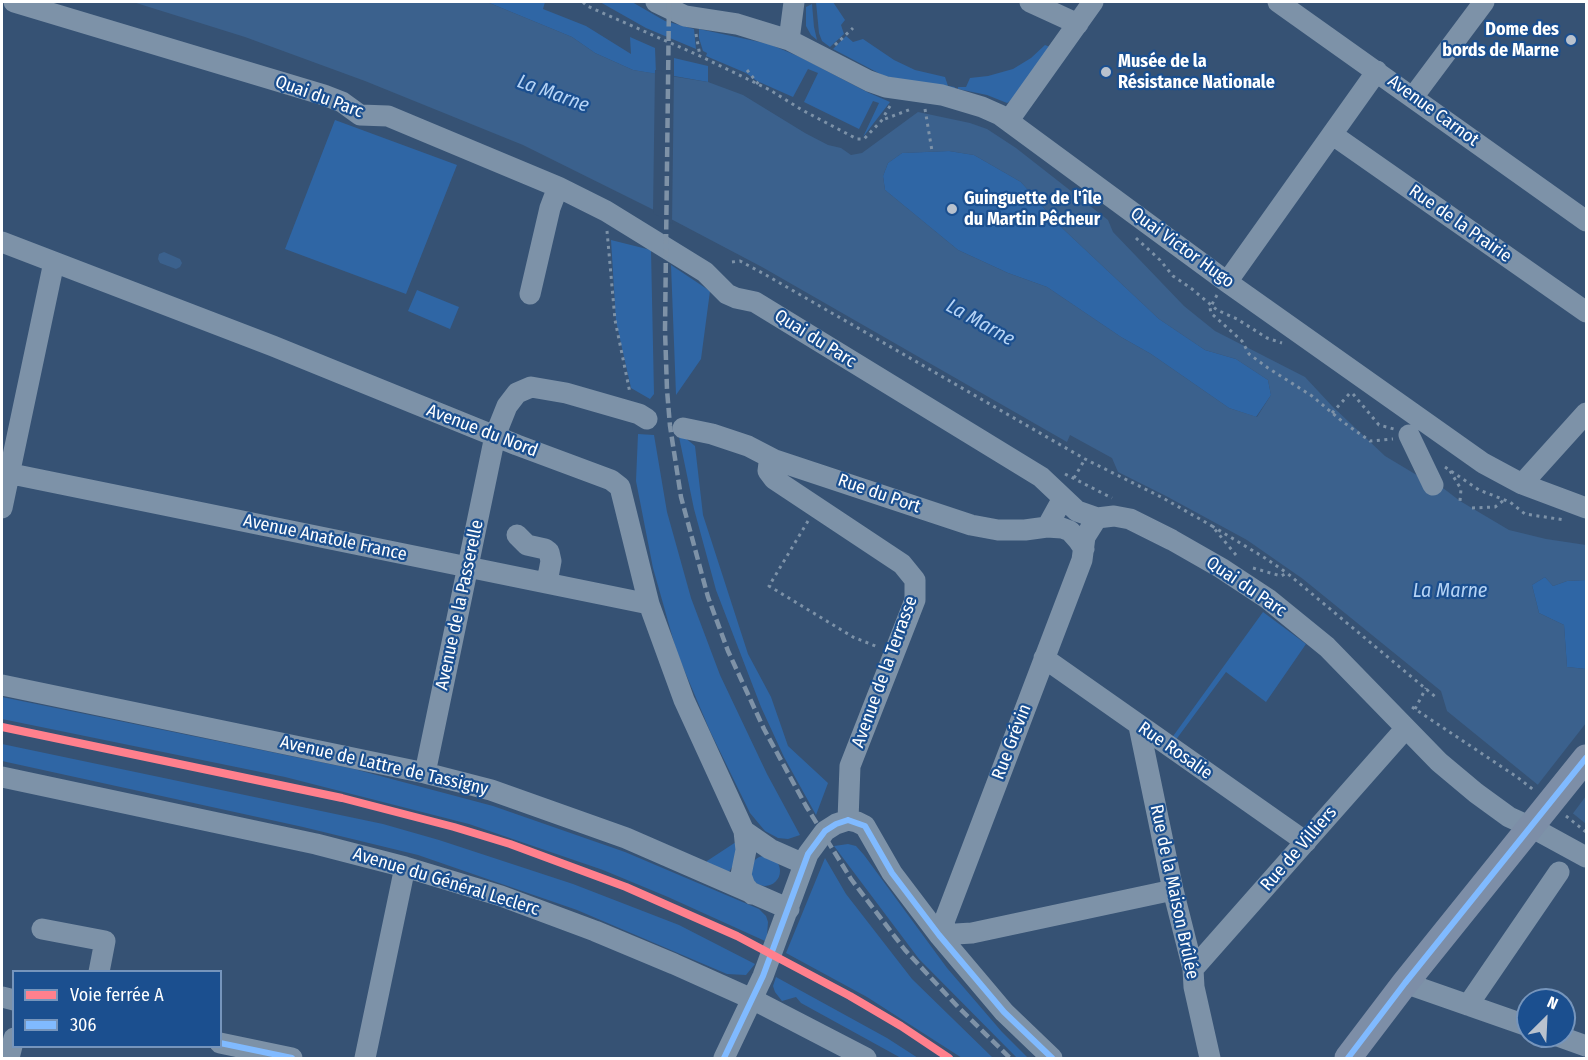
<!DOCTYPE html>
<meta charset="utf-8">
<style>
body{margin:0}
#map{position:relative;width:1588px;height:1060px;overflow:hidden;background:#365274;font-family:"Fira Sans Condensed",sans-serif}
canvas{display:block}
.frame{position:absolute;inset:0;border:3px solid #fff;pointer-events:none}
.legend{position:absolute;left:12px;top:970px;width:210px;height:78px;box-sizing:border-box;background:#1b4f8f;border:2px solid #7695bc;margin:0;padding:8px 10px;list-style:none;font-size:18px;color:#fff}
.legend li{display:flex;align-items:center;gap:12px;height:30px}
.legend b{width:30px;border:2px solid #7695bc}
.north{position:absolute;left:1516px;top:988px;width:60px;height:60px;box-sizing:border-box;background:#1b4f8f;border:2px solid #7695bc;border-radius:50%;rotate:24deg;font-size:16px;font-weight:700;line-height:24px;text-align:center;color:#fff}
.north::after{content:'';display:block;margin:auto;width:21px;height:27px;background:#b9c2ce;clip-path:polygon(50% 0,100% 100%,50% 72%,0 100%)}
</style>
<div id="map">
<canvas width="1588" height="1060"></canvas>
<div class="frame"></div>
<ul class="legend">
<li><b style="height:8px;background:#ff808d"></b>Voie ferrée A</li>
<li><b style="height:8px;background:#80baff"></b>306</li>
</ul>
<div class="north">N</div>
</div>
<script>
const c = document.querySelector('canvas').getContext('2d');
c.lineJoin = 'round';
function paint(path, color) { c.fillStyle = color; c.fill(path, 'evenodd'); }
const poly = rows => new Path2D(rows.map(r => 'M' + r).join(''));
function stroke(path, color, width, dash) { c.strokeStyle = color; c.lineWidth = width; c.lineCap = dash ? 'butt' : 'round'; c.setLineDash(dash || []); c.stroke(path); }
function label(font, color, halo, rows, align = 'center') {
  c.font = font + ' "Fira Sans Condensed",sans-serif'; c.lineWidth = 4.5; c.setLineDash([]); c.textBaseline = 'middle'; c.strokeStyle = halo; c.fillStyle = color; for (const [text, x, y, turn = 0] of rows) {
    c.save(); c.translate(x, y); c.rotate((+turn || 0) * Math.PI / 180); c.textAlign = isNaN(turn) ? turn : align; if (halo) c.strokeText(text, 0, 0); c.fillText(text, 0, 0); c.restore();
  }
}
const green = poly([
 [487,2,545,2,543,9,586,26,631,54,630,37,655,48,656,74,633,70,595,53,572,37],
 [600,2,632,2,665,21,694,29,696,49,646,28],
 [816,2,833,2,845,20,841,25,844,34,830,47,822,41,819,33],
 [812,4,814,27,817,40,811,35,806,26,806,7],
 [699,29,769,44,800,57,867,92,890,102,863,137,879,103,873,101,859,129,804,102,818,73,808,69,793,97,757,81,746,73,706,56,707,53,703,51,699,38],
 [846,36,853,42,863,39,894,60,915,70,945,77,948,86,955,87,954,89,884,76,833,49],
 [1045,45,1050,47,1013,99,1007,103,987,95,958,89,958,87,966,87,970,78,988,76,1013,69,1031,58],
 [674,58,708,66,708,82,674,76],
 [335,120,457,165,406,294,285,249],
 [949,151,974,155,1021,182,1059,225,1159,319,1205,350,1236,359,1268,380,1271,395,1256,417,1229,408,1151,354,1121,337,1047,287,1008,273,958,250,885,190,883,176,888,163,902,153],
 [611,240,651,250,654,394,650,399,631,388,616,321],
 [671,265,710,291,701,359,676,395],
 [417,290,459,307,450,329,408,311],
 [678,432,695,446,703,515,748,654,771,697,788,746,828,783,816,815,784,757,761,707,716,590,694,509],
 [638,434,654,435,667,512,691,598,720,675,767,774,800,835,788,839,778,838,765,831,750,813,710,731,677,653,653,568,636,481],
 [1545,577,1553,586,1567,581,1586,580,1586,669,1567,667,1564,625,1539,613,1532,585],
 [1263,612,1306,644,1266,702,1226,672,1175,741,1171,739],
 [2,697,354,769,493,806,625,852,759,909,766,916,768,922,767,936,765,941,668,897,603,870,469,824,285,777,2,719],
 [2,744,383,824,439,840,573,884,679,925,755,964,746,975,727,974,577,910,418,855,303,827,2,761],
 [739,840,741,852,729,872,705,866,707,861],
 [848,844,856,846,864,855,947,968,1002,1032,1028,1058,1017,1058,919,959,834,846],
 '750 871a15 15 0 1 1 30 0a15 15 0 1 1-30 0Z',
 [825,858,846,894,912,979,993,1058,962,1058,867,997,786,953],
 [776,977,887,1038,918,1058,901,1058,801,1003,796,997,782,1001,775,992,773,986]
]);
const water = poly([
 [133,2,487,2,572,37,595,53,633,70,708,82,743,95,805,133,828,145,841,148,851,155,862,153,918,112,970,123,987,129,1016,148,1108,220,1113,232,1184,306,1215,331,1305,377,1332,406,1385,456,1425,480,1439,485,1460,501,1509,530,1546,539,1586,545,1586,580,1567,581,1553,586,1545,577,1532,585,1539,613,1564,625,1567,667,1586,669,1586,824,1447,711,1441,691,1303,579,1247,540,1166,496,1118,472,1112,458,1070,435,1067,442,762,267,652,209,523,145,365,81,245,37],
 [949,151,974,155,1021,182,1059,225,1159,319,1205,350,1236,359,1268,380,1271,395,1257,417,1229,408,1151,354,1121,337,1047,287,1008,273,958,250,885,190,883,176,888,163,902,153],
 [164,252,180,259,182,263,180,267,176,269,160,263,158,259,159,254]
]);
const pier = poly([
 [655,70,674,73,672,224,653,213],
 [1586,723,1586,796,1571,816,1536,787]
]);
const path = poly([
 [583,2,587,6,700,56,770,90,802,110,857,139,864,139,884,118],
 [696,34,700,56],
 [835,45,853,28],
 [747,70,759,85],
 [890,106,884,116,885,119,911,109],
 [925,109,932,151],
 [607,231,615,320,630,393],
 [1136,238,1160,260,1173,276,1192,289,1217,310,1237,319,1267,338,1282,343],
 [732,262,740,261,766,275,1085,459,1163,498,1212,526],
 [1217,295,1210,308,1211,313,1242,341,1249,354,1268,368,1312,396,1343,422,1370,441,1393,439],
 [1353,394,1379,425,1394,429],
 [1332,413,1351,392],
 [1445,467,1479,490,1510,502,1525,514,1565,520],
 [1450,471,1461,489,1460,501],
 [1065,474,1112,498],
 [1074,478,1085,459],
 [1472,508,1495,507,1504,500],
 [808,521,769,586,853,637,878,647],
 [1236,555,1212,526,1265,558,1287,573],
 [1253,568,1281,576,1287,573,1438,699],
 [1412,707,1517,777,1535,791],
 [1415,709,1426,688],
 [1566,816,1586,832]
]);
const minor = poly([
 [14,2,324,95,342,102,360,115,388,116,558,187,606,211,705,272,727,294,736,298,755,302,1041,477,1077,511,1097,518,1114,516,1130,519,1172,540,1221,568,1268,599,1327,647,1439,762,1476,793,1509,817,1531,827,1586,857],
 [656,2,685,16,737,24,789,40,869,81,886,87,942,95,982,107,1000,115,1227,282,1483,463,1522,484,1586,508],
 [1030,2,1078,24],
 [1278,2,1586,221],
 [789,40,794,2],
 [1413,97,1484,2],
 [1009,120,1093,2],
 [1333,135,1586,312],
 [2,242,273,346,517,445,611,480,620,487,649,604,684,700,744,831,746,850,741,875,745,886,752,894],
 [1227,282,1377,71],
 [530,294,550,208,558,187],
 [683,428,712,434,748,446,775,460,971,525,998,530,1025,530,1047,527,1063,498],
 [1409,435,1433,485],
 [775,460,769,463,768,471,774,479,902,564,915,580,915,600,850,766,848,820],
 [2,472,649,604],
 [1522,484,1586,413],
 [2,508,54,262],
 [1047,527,1062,528,1070,531,1078,540,1084,549],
 [517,535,527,545,545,549,549,552,551,561,547,582],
 [1044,658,1306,842],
 [2,685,425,773,491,790,626,838,789,909],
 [1139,726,1173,890,1193,969,1194,987,1210,1058],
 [425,773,495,436,507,406,517,393,531,387,566,393,639,414,647,419],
 [2,777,316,844,405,867,501,896,595,931,674,964,752,999,866,1058],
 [848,820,857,822,865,826,892,873,939,935,1004,1012,1052,1058],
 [744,831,770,849,804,864],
 [42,929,105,941,99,972],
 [939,935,1082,560,1085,537,1097,518],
 [939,935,972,933,1173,890],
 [1193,969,1406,728],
 [1405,983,1528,1026],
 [2,997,14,1000],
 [1468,1005,1559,872],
 [1558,1036,1586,1046],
 [220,1043,292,1058],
 [9,1058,14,1038],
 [365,1058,405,867],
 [724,1058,763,976,808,854,825,831,836,824,848,820]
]);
const major = poly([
 [1348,1058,1405,983,1586,758]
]);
const rail = poly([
 [669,2,665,330,667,390,670,426,681,497,708,597,728,651,764,729,806,806,851,879,905,950,958,1007,1010,1058]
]);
const bus1 = poly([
 [848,820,865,826,892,873,939,935,1004,1012,1052,1058],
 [220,1043,292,1058],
 [724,1058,763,976,808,854,825,831,836,824,848,820],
 [1348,1058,1405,983,1586,758]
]);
const rail1 = poly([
 [2,727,342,798,454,827,510,844,626,887,737,936,850,996,901,1026,949,1058]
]);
const markers = [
 [1571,40,6,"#b9c2ce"],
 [1106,72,6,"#b9c2ce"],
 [952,209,6,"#b9c2ce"]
];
const poiNames = [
 ["Dome des",1559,30,"right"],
 ["bords de Marne",1559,51,"right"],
 ["Musée de la",1118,62],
 ["Résistance Nationale",1118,83],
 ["Guinguette de l'île",964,199],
 ["du Martin Pêcheur",964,220]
];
const streetNames = [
 ["Quai du Parc",319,97,20],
 ["Avenue Carnot",1433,111,36],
 ["Rue de la Prairie",1460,224,35],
 ["Quai Victor Hugo",1182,248,36],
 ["Quai du Parc",815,339,32],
 ["Avenue du Nord",482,431,21],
 ["Rue du Port",879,494,19],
 ["Avenue Anatole France",325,538,12],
 ["Quai du Parc",1246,587,34],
 ["Avenue de la Passerelle",460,605,-78],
 ["Avenue de la Terrasse",885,672,-70],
 ["Rue Grévin",1012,742,-69],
 ["Rue Rosalie",1175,751,35],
 ["Avenue de Lattre de Tassigny",384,766,13],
 ["Rue de Villiers",1299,849,-49],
 ["Avenue du Général Leclerc",446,882,17],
 ["Rue de la Maison Brûlée",1174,892,78]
];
const waterNames = [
 ["La Marne",553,94,20],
 ["La Marne",980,323,29],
 ["La Marne",1450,591]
];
paint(green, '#2f66a5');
paint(water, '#3b618d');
paint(pier, '#365274');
stroke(path, '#7d92a8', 3, [3, 4.5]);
stroke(minor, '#7d92a8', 21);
stroke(major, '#7d8ea7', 27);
stroke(rail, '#7e92a7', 4.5, [10, 4.5]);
stroke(bus1, '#80baff', 6);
stroke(rail1, '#ff808d', 8);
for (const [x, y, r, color] of markers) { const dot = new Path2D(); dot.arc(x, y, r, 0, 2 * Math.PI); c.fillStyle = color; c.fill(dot); stroke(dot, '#1b4f8f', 2); }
label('bold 18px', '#fff', '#1b4f8f', poiNames, 'left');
label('18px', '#fff', '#1b4f8f', streetNames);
label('italic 20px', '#b5d3f5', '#1b4f8f', waterNames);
</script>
